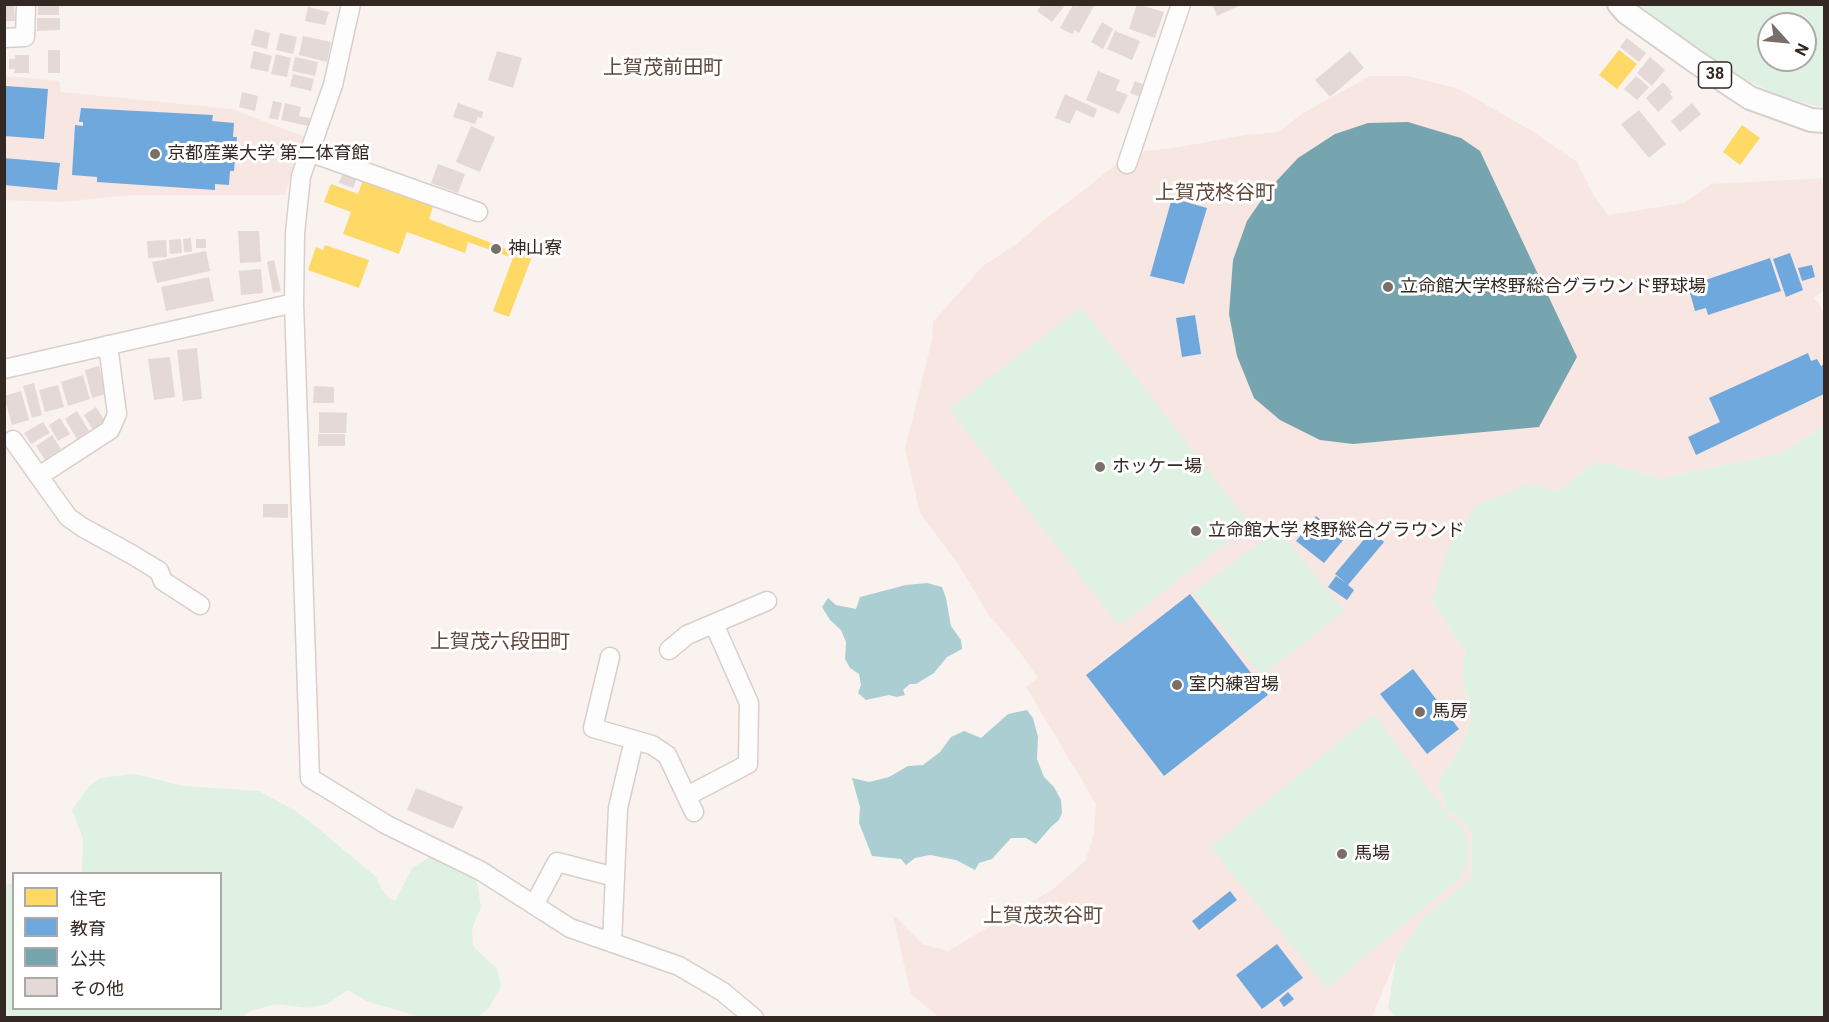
<!DOCTYPE html>
<meta charset="utf-8">
<style>
body{margin:0}
#map{position:relative;width:1829px;height:1022px;overflow:hidden;background:#faf2ef;font-family:Roboto,"Noto Sans JP",sans-serif}
canvas{display:block}
.frame{position:absolute;inset:0;border:6px solid #332822;pointer-events:none}
.legend{position:absolute;left:12px;top:872px;width:210px;height:138px;box-sizing:border-box;background:#fff;border:2px solid #ada9a7;margin:0;padding:8px 10px;list-style:none;font-size:18px;color:#332822}
.legend li{display:flex;align-items:center;gap:12px;height:30px}
.legend b{width:30px;border:2px solid #ada9a7}
.north{position:absolute;left:1757px;top:12px;width:60px;height:60px;box-sizing:border-box;background:#fff;border:2px solid #ada9a7;border-radius:50%;rotate:117deg;font-size:16px;font-weight:700;line-height:24px;text-align:center;color:#332822}
.north::after{content:'';display:block;margin:auto;width:21px;height:27px;background:#796f6a;clip-path:polygon(50% 0,100% 100%,50% 72%,0 100%)}
</style>
<div id="map">
<canvas width="1829" height="1022"></canvas>
<div class="frame"></div>
<ul class="legend">
<li><b style="height:16px;background:#ffd966"></b>住宅</li>
<li><b style="height:16px;background:#6fa8dc"></b>教育</li>
<li><b style="height:16px;background:#76a5af"></b>公共</li>
<li><b style="height:16px;background:#e4d9d6"></b>その他</li>
</ul>
<div class="north">N</div>
</div>
<script>
const c = document.querySelector('canvas').getContext('2d');
c.lineJoin = 'round';
function paint(path, color) { c.fillStyle = color; c.fill(path, 'evenodd'); }
const poly = rows => new Path2D(rows.map(r => 'M' + r).join(''));
function stroke(path, color, width, dash) { c.strokeStyle = color; c.lineWidth = width; c.lineCap = dash ? 'butt' : 'round'; c.setLineDash(dash || []); c.stroke(path); }
function label(font, color, halo, rows, align = 'center') {
  c.font = font + ' Roboto,"Noto Sans JP",sans-serif'; c.lineWidth = 6; c.setLineDash([]); c.textBaseline = 'middle'; c.strokeStyle = halo; c.fillStyle = color; for (const [text, x, y, turn = 0] of rows) {
    c.save(); c.translate(x, y); c.rotate((+turn || 0) * Math.PI / 180); c.textAlign = isNaN(turn) ? turn : align; if (halo) c.strokeText(text, 0, 0); c.fillText(text, 0, 0); c.restore();
  }
}
const education = poly([
 [5,76,59,81,61,92,232,109,307,138,284,195,132,195,61,202,5,200],
 [1370,76,1408,76,1459,89,1532,131,1577,162,1594,196,1608,215,1684,203,1711,184,1824,178,1824,290,1814,298,1824,312,1824,426,1782,453,1661,478,1597,461,1558,491,1529,484,1432,601,1465,651,1462,677,1471,716,1463,743,1437,783,1447,811,1461,820,1472,833,1471,878,1423,919,1396,959,1372,1017,939,1017,911,994,893,916,900,921,922,944,948,951,1052,890,1085,861,1094,834,1096,804,1026,687,1038,678,1019,651,989,615,956,561,920,513,905,449,932,340,933,322,983,266,1018,243,1045,219,1079,194,1120,161,1134,161,1144,151,1173,148,1246,135,1278,132,1303,113]
]);
const green = poly([
 [1639,5,1824,5,1824,108,1775,94,1721,67],
 [1769,24,1805,24,1805,60,1769,60],
 [1081,307,1250,524,1119,626,949,409],
 [1824,426,1824,1017,1395,1017,1388,1008,1396,959,1423,918,1471,878,1472,833,1461,820,1447,811,1437,783,1463,743,1471,716,1462,677,1465,651,1432,601,1447,550,1476,505,1529,484,1558,491,1597,461,1661,478,1782,453],
 [1278,529,1344,611,1262,676,1193,593],
 [1374,714,1449,817,1463,829,1468,844,1467,862,1460,878,1327,988,1210,847],
 [134,774,183,786,259,791,294,810,314,825,376,877,381,889,390,899,395,901,412,868,430,857,454,862,471,871,477,882,481,907,472,929,473,946,497,969,501,986,489,1008,478,1017,421,1017,366,1001,348,990,327,1004,308,1008,276,1004,250,1011,243,1017,5,1017,4,886,13,882,14,1008,220,1008,220,874,84,873,82,870,83,839,72,810,89,786,101,778]
]);
const water = poly([
 [927,583,942,587,946,598,951,626,961,640,962,649,947,657,934,673,916,684,910,684,903,690,905,695,897,697,889,695,866,700,858,693,861,685,859,674,850,668,845,659,846,642,841,630,830,620,822,607,828,598,836,605,856,609,860,597,906,585],
 [1027,710,1033,718,1038,737,1037,759,1044,777,1054,787,1061,800,1062,813,1059,820,1051,827,1036,844,1026,838,1011,838,992,859,979,863,975,870,956,860,930,855,915,858,906,865,901,859,872,856,859,823,860,807,852,778,869,782,889,777,908,766,923,765,940,752,951,737,964,731,981,738,1008,714]
]);
const homes = poly([
 [1619,50,1637,64,1617,89,1599,75],
 [1742,125,1760,138,1740,165,1723,152],
 [365,175,435,201,429,219,515,252,520,240,536,246,509,317,493,311,513,258,468,242,465,253,407,232,399,254,343,234,351,212,324,202,331,184,358,194],
 [325,245,369,260,359,288,308,270,316,247,323,250]
]);
const schools = poly([
 [6,86,48,89,44,139,4,136],
 [81,108,213,115,212,121,234,123,233,137,237,137,234,171,230,171,229,185,215,184,215,190,97,182,97,177,72,175,75,125,83,126,83,122,79,122],
 [4,158,60,163,57,190,4,185],
 [1172,198,1207,208,1184,284,1150,276],
 [1790,253,1803,290,1786,297,1773,259],
 [1770,258,1781,291,1708,315,1706,308,1695,311,1688,286],
 [1812,265,1815,277,1802,281,1798,268],
 [1195,315,1201,354,1182,357,1176,318],
 [1808,353,1811,361,1817,359,1821,366,1824,364,1824,394,1696,455,1688,437,1720,422,1709,398],
 [1316,516,1344,539,1324,563,1296,541],
 [1371,531,1384,542,1348,585,1354,590,1347,600,1328,587,1336,576,1346,583,1335,574],
 [1190,594,1268,695,1164,776,1086,675],
 [1413,669,1459,729,1427,754,1380,694],
 [1230,891,1237,900,1199,930,1192,921],
 [1277,944,1303,978,1262,1009,1236,975],
 [1288,992,1294,999,1284,1007,1279,1000]
]);
const public = poly([
 [1408,122,1461,138,1480,151,1577,357,1539,427,1353,444,1320,440,1280,420,1254,398,1237,356,1229,314,1233,260,1247,221,1269,189,1298,158,1335,134,1368,123]
]);
const building = poly([
 [4,4,14,4,15,21,4,21],
 [38,4,59,4,59,15,38,15],
 [1042,4,1066,4,1052,22,1037,11],
 [1079,4,1095,4,1079,33,1075,30,1072,34,1060,28,1073,5,1077,7],
 [1137,4,1164,12,1155,38,1129,29],
 [1212,4,1243,4,1217,16],
 [308,7,329,12,325,25,305,21],
 [37,18,60,18,60,30,37,31],
 [1102,22,1113,29,1103,49,1091,42],
 [255,29,270,33,267,49,251,45],
 [1115,31,1140,41,1132,60,1107,49],
 [280,33,297,37,293,54,276,50],
 [303,36,331,42,327,62,299,55],
 [1627,38,1646,53,1639,62,1620,47],
 [48,50,60,50,60,73,48,73],
 [254,51,272,56,268,72,250,68],
 [497,51,522,58,513,88,488,80],
 [1350,51,1364,68,1330,97,1315,80],
 [276,54,291,58,287,77,271,74],
 [15,55,29,55,29,73,14,73,15,69,9,69,9,59,15,59],
 [295,57,318,62,315,76,292,71],
 [1650,57,1665,70,1652,86,1637,73],
 [1098,71,1120,80,1116,90,1128,95,1119,114,1086,100],
 [293,74,314,79,311,91,290,86],
 [1636,76,1649,87,1637,100,1624,89],
 [1135,81,1145,85,1140,97,1130,93],
 [1663,82,1672,92,1670,94,1673,98,1658,112,1646,98],
 [242,92,258,96,255,111,239,107],
 [1065,94,1097,109,1094,118,1076,110,1070,124,1055,118],
 [273,101,282,103,278,120,269,118],
 [285,103,301,107,299,116,310,118,308,126,281,120],
 [458,103,483,112,482,118,478,117,475,124,453,117],
 [1692,103,1701,114,1680,132,1671,121],
 [1639,110,1666,144,1649,158,1621,124],
 [471,126,495,137,480,172,456,162],
 [438,164,465,174,458,193,431,183],
 [343,172,357,178,353,188,339,183],
 [238,231,259,231,261,262,240,263],
 [191,238,192,252,184,252,183,239],
 [181,239,182,253,170,254,169,240],
 [196,239,206,239,206,248,196,248],
 [166,240,167,257,148,258,147,241],
 [206,251,210,271,157,283,152,262],
 [274,260,281,291,273,293,267,262],
 [261,269,263,293,241,295,239,271],
 [209,277,214,301,166,311,161,287],
 [197,348,202,399,183,401,177,350],
 [170,357,175,397,154,400,148,359],
 [99,366,106,394,92,398,85,370],
 [83,375,90,399,68,406,61,382],
 [34,383,42,415,32,418,23,386],
 [58,385,64,407,45,412,39,390],
 [314,386,334,387,334,403,313,403],
 [21,391,29,420,12,425,4,396],
 [96,407,107,424,94,432,84,415],
 [77,411,89,431,77,439,65,419],
 [319,412,347,413,346,433,319,433],
 [60,418,70,434,58,441,49,425],
 [43,422,50,433,31,444,24,433],
 [318,434,345,434,345,446,318,446],
 [52,435,61,449,45,460,36,446],
 [263,504,288,504,288,518,263,517],
 [416,788,463,807,453,829,407,810]
]);
const minor = poly([
 [4,38,25,37,26,4],
 [309,152,478,212],
 [1127,164,1181,4],
 [294,303,310,778,387,825,481,871,570,928,679,966,723,992,754,1018],
 [4,369,294,303,295,233,301,176,333,85,351,4],
 [13,440,68,517,82,527,131,554,159,571,163,581,200,605],
 [39,476,110,430,117,414,108,345],
 [669,650,687,635,767,601],
 [610,657,593,728,652,745,667,755,694,812],
 [687,796,748,764,749,703,714,624],
 [534,905,557,862,615,877],
 [612,943,618,808,634,740]
]);
const major = poly([
 [1619,4,1627,13,1696,62,1750,98,1811,120,1824,121]
]);
const markers = [
 [155,154,6,"#796f6a"],
 [496,249,6,"#796f6a"],
 [1388,287,6,"#796f6a"],
 [1100,467,6,"#796f6a"],
 [1196,531,6,"#796f6a"],
 [1177,685,6,"#796f6a"],
 [1420,712,6,"#796f6a"],
 [1342,854,6,"#796f6a"]
];
const shields = [
 [1715,75,33]
];
const shieldNames = [
 ["38",1715,75]
];
const poiNames = [
 ["京都産業大学 第二体育館",167,154],
 ["神山寮",508,249],
 ["立命館大学柊野総合グラウンド野球場",1400,287],
 ["ホッケー場",1112,467],
 ["立命館大学 柊野総合グラウンド",1208,531],
 ["室内練習場",1189,685],
 ["馬房",1432,712],
 ["馬場",1354,854]
];
const neighbourhoodNames = [
 ["上賀茂前田町",663,69],
 ["上賀茂柊谷町",1215,194],
 ["上賀茂六段田町",500,643],
 ["上賀茂茨谷町",1043,917]
];
paint(education, '#f8e6e2');
paint(green, '#def1e2');
paint(water, '#abced2');
paint(homes, '#ffd966');
paint(schools, '#6fa8dc');
paint(public, '#76a5af');
paint(building, '#e4d9d6');
stroke(minor, '#d8cfca', 21);
stroke(major, '#d8cfca', 26);
stroke(minor, '#fefdfd', 18);
stroke(major, '#fefdfd', 22);
for (const [x, y, r, color] of markers) { const dot = new Path2D(); dot.arc(x, y, r, 0, 2 * Math.PI); c.fillStyle = color; c.fill(dot); stroke(dot, '#fff', 2); }
for (const [x, y, w] of shields) { const box = new Path2D(); box.roundRect(x - w / 2, y - 13, w, 26, 4.5); c.fillStyle = '#fff'; c.fill(box); stroke(box, '#332822', 1.5); }
label('bold 16px', '#332822', null, shieldNames);
label('18px', '#332822', '#fff', poiNames, 'left');
label('20px', '#60483a', '#fff', neighbourhoodNames);
</script>
